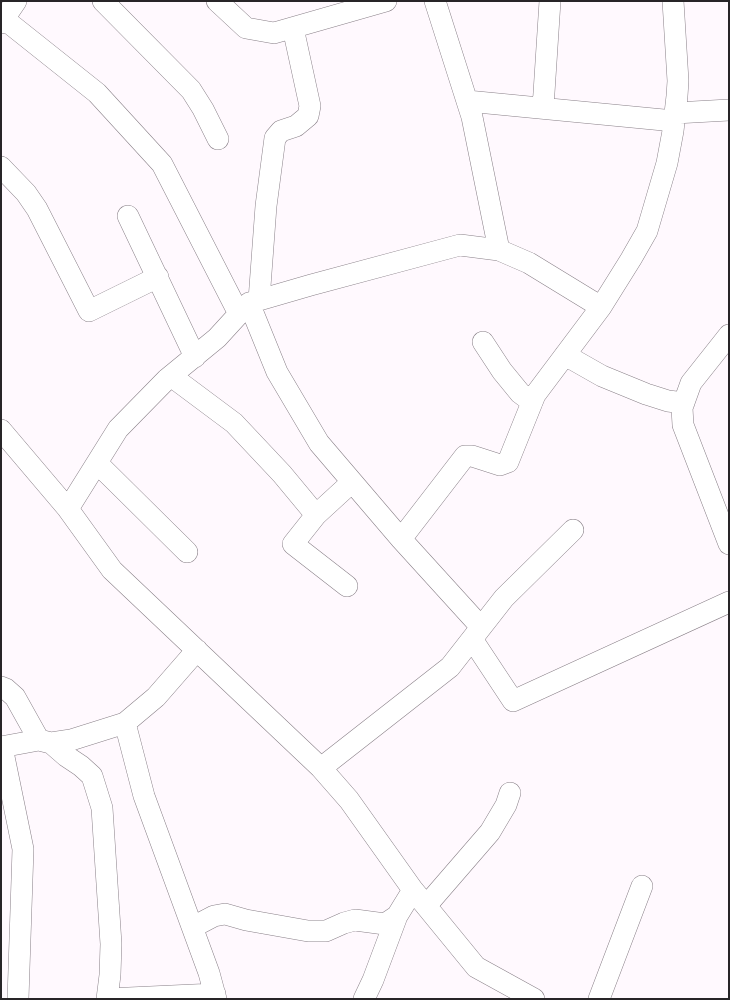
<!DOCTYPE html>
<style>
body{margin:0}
#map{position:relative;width:730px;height:1000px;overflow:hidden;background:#fff9fe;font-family:Lora,serif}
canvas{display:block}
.frame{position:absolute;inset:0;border:2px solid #282528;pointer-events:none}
</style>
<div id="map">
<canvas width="730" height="1000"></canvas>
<div class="frame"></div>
</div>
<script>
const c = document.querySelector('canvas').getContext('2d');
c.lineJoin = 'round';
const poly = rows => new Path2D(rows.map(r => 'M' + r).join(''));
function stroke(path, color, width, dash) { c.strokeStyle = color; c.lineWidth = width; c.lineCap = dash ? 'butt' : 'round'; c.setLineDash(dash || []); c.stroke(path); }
const minor = poly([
 [103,1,191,90,203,109,218,139],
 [217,1,246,28,274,33,386,1],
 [435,1,472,117,499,250],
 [4,19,97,93,162,164,239,314],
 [1,23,16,1],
 [467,101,674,121],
 [543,108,550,1],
 [675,113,729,110],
 [1,167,26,193,37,209,89,311,158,277],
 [128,216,195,357],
 [259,300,266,206,275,138,281,131,296,126,308,116,310,106,293,28],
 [249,303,277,372,319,443,401,539,481,627],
 [729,335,691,383,682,408,683,425,729,544],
 [483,342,502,371,520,393,532,402],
 [565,355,602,376,646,394,668,401,684,403],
 [171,376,234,423,282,474,316,515],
 [1,430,68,509,112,570,321,768,349,800,413,890,476,967,534,999],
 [97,463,187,552],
 [68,509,118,429,167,379,217,338,249,303,311,285,460,245,499,250,529,263,601,307],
 [401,539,465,456,472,456,500,465,508,462,535,395,601,307,631,259,647,231,667,163,673,131,677,96,678,81,673,1],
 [347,586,293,544,316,515,352,482],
 [472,639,513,701,729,602],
 [1,687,6,689,15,697,39,740,51,743,71,740,125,723,156,697,197,650],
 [125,723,144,796,209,973,216,999],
 [51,743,66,756,81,766,92,776,102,808,111,944,110,975,107,999,215,994],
 [1,747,39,740],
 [2,747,23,849,18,999],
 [321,768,450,667,504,598,573,530],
 [426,906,490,832,506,805,510,793],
 [193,927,214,916,225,914,246,920,308,931,326,931,344,923,355,920,385,924,397,916,413,890],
 [364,999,373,980,397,916],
 [599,999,642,886]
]);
stroke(minor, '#898088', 22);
stroke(minor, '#fff', 21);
</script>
